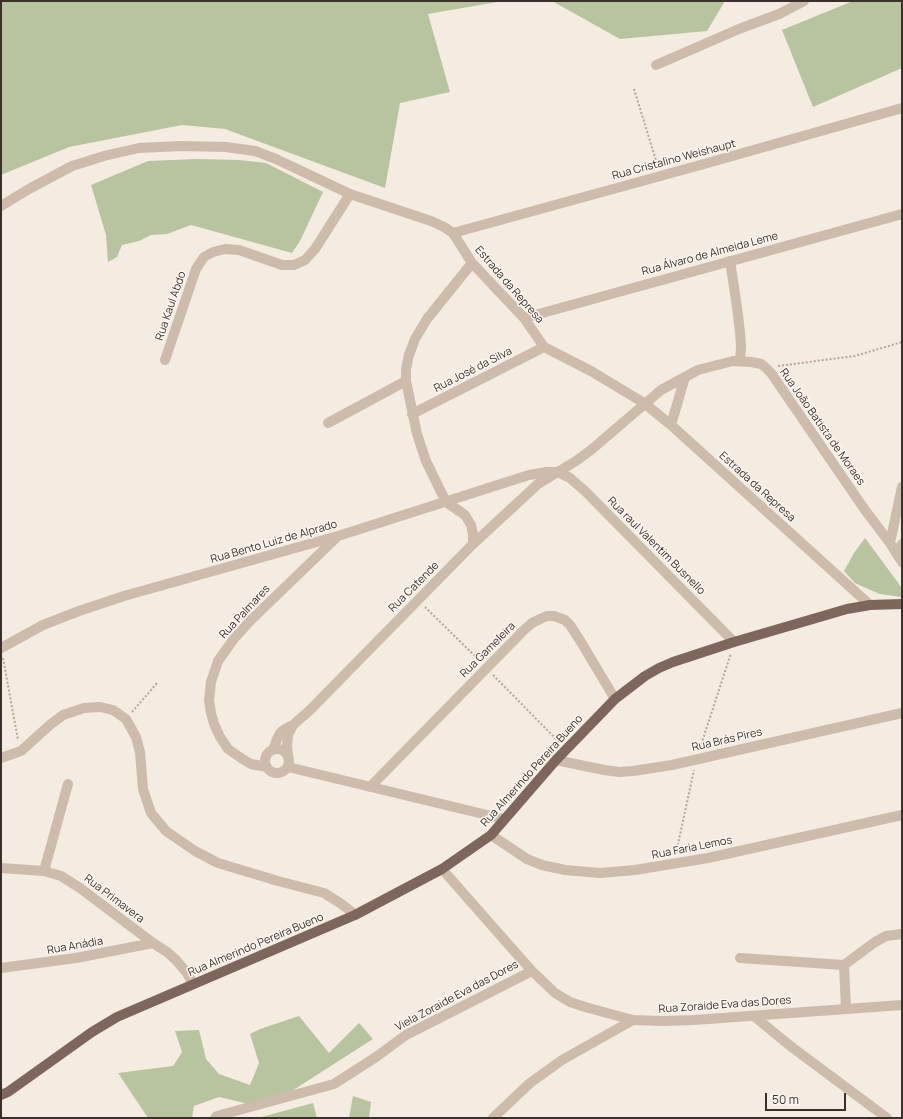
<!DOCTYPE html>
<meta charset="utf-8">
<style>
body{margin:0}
#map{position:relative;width:903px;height:1119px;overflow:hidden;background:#f4ebe1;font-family:Manrope,sans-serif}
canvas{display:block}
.frame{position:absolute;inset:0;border:2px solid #3b302b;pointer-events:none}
.scale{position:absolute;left:765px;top:1093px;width:81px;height:18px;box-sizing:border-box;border:2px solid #3b302b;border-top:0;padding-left:5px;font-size:12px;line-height:14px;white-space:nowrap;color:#3b302b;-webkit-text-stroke:3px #fbf5ee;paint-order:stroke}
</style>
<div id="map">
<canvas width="903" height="1119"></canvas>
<div class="frame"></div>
<div class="scale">50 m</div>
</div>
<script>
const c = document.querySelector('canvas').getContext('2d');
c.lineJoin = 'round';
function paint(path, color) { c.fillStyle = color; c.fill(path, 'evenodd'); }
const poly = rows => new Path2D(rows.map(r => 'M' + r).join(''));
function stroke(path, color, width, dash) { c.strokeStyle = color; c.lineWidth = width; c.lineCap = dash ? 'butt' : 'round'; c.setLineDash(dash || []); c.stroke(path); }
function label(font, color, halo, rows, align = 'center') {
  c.font = font + ' Manrope,sans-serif'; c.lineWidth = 3; c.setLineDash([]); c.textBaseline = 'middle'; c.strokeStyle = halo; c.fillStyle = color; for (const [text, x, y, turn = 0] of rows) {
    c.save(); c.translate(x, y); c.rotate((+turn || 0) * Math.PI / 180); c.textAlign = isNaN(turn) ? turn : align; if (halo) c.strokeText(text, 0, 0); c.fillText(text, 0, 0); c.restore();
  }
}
const green = poly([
 [1,1,503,1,428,14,450,92,400,103,385,188,225,129,182,125,69,147,1,175],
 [552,1,725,1,707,31,620,39],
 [853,1,902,1,902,68,813,107,782,30],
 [197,159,239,160,266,163,323,192,300,241,292,253,191,225,167,234,151,235,139,241,122,245,117,257,108,262,106,235,91,185,148,161],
 [865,538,902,588,902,597,880,594,868,589,855,583,844,571,854,553],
 [299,1016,329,1053,359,1023,373,1039,287,1094,253,1105,219,1097,194,1106,192,1118,148,1118,118,1073,173,1066,182,1052,175,1031,199,1030,206,1059,219,1074,250,1085,259,1063,250,1034,260,1029],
 [353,1096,371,1102,369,1118,349,1118],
 [313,1103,317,1118,258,1118]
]);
const path = poly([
 [634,89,658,167],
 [778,366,855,356,902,342],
 [425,607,480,661],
 [3,658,18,740],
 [493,675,560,743],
 [132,712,157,683],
 [700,748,731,653],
 [676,853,694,770]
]);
const minor = poly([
 [656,65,739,29,779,14,804,1],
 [1,206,29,189,72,166,104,156,139,148,181,146,226,147,255,151,276,159,350,194,431,221,444,227,453,233,472,263,524,318,544,347,591,371,644,403,671,425,870,605],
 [453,233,704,164,902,108],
 [730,261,737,307,740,332,741,347,740,361],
 [472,263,427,319,415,339,409,355,406,369,406,381,417,434,426,461,446,502,465,515,471,525,473,534,473,544],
 [524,318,902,214],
 [165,360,196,269,204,257,213,252,225,249,239,250,282,265,294,265,305,260,315,249,350,194],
 [412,414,544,347],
 [328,423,406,381],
 [671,425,685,377],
 [890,543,902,487],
 [896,553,902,544],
 [1,648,43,625,79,611,124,596,338,536,529,475,547,472,558,472,570,478,585,491,734,642],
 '265 761a12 12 0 1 1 24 0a12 12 0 1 1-24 0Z',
 [273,750,277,739,281,732,287,728,293,725],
 [288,756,287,746,288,735,293,725,310,710,473,544,538,484,576,461,591,450,661,390,698,370,733,361,751,362,761,364,765,367,771,373,865,510,890,543,902,562],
 [1,758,21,751,51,724,63,715,84,708,100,707,113,710,126,719,136,737,140,752,143,789,151,813,166,831,195,851,218,863,278,881,324,893,340,903,348,909,355,915],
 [556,760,604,770,619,772,633,771,672,765,902,713],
 [267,767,251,764,244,760,228,749,220,737,214,724,211,713,209,700,211,682,218,661,233,640,250,621,337,537],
 [288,767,504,819],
 [370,787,524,630,532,623,540,619,547,616,554,616,565,620,570,625,581,642,615,699],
 [491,835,527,859,542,865,565,870,600,873,635,870,708,858,902,815],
 [1,868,44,871,61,876,80,888,153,943,167,952,176,960,187,973,193,984],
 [442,869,515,952,532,971,555,993,570,1002,585,1007,633,1020,663,1021,694,1020,902,1005],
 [44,871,68,784],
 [740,958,844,965,875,942,886,936,902,934],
 [844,965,846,1009],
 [1,968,76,958,153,943],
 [754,1016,772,1031,793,1048,887,1118],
 [215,1118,217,1116,334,1084,376,1057,406,1035,532,971],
 [493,1118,530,1083,562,1060,633,1020]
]);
const major = poly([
 [1,1095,8,1092,92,1032,117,1017,355,915,442,869,491,835,556,760,615,699,645,676,659,668,673,662,734,642,847,609,870,605,902,604]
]);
const streetNames = [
 ["Rua Cristalino Weishaupt",674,160,-15],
 ["Rua Álvaro de Almeida Leme",710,254,-15],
 ["Estrada da Represa",509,285,49],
 ["Rua Kaul Abdo",171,306,-71],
 ["Rua José da Silva",473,370,-27],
 ["Rua João Batista de Moraes",822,427,55],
 ["Estrada da Represa",757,487,42],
 ["Rua Bento Luiz de Alprado",274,542,-16],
 ["Rua raul Valentim Busnello",656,546,45],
 ["Rua Catende",414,587,-45],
 ["Rua Palmares",245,612,-47],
 ["Rua Gameleira",488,650,-45],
 ["Rua Brás Pires",727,740,-13],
 ["Rua Almerindo Pereira Bueno",532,771,-48],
 ["Rua Faria Lemos",692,848,-11],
 ["Rua Primavera",114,899,37],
 ["Rua Almerindo Pereira Bueno",256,945,-23],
 ["Rua Anádia",75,946,-10],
 ["Viela Zoraide Eva das Dores",457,996,-28],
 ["Rua Zoraide Eva das Dores",725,1005,-4]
];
paint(green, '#b8c4a0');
stroke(path, '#b9a596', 2, [2, 2]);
stroke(minor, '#cdbbac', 10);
stroke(major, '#7d675c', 10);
label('11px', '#3b302b', '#fbf5ee', streetNames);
</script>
